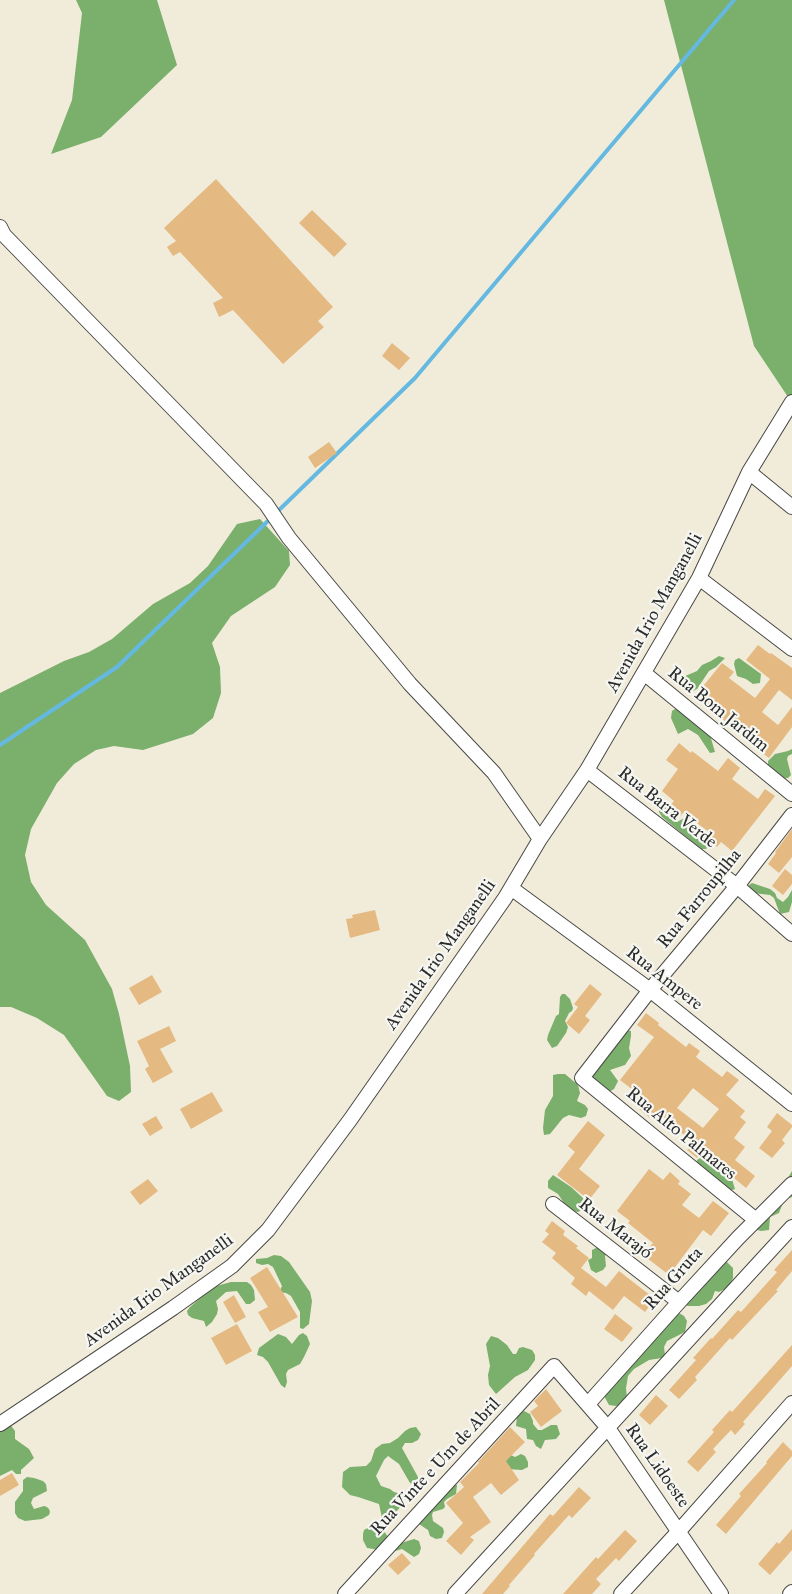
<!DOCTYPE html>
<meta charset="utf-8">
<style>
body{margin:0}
canvas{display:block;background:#f1ecda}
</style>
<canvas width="792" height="1594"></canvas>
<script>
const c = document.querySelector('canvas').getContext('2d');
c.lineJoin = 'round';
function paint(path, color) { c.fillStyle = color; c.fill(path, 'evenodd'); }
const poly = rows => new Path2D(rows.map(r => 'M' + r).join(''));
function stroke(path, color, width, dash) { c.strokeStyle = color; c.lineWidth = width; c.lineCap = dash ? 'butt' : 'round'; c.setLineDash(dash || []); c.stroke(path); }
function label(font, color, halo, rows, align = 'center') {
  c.font = font + ' "IM FELL Great Primer",serif'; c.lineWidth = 4.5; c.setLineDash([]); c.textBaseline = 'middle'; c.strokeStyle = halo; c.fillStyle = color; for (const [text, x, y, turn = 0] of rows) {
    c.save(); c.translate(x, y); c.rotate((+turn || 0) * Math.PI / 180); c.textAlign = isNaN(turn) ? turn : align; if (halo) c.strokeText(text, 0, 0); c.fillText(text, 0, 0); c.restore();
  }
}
const forest = poly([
 [76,0,157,0,177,65,101,137,51,154,72,100,82,13],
 [664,0,792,0,792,403,754,346],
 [260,519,289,551,290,565,275,587,231,616,212,643,220,667,221,693,213,718,193,734,143,750,114,746,96,750,74,764,57,783,31,829,25,855,31,882,46,905,85,940,112,989,119,1014,130,1066,131,1092,119,1101,107,1096,64,1035,37,1018,11,1007,0,1007,0,693,64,661,89,652,112,639,153,604,190,583,208,566,237,524],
 [719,656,725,658,716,667,709,671,697,689,691,692,686,692,683,689,683,677,697,671,702,665,711,661],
 [739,658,761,674,760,683,753,684,746,679,737,676,734,664,735,660],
 [675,709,679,709,710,735,715,752,710,753,698,735,688,729,678,734,671,718,672,711],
 [792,749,792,754,788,756,787,759,791,775,788,778,782,779,772,770,768,765,768,761,775,754,788,751],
 [666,806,667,815,673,821,677,822,688,816,691,819,691,825,701,831,709,845,706,849,701,849,662,817,659,812,659,809],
 [752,883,770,889,775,893,777,898,783,902,788,897,792,890,792,902,789,912,780,914,774,898,770,895,753,893,748,889,749,885],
 [562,994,565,994,570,999,573,1008,572,1011,569,1013,565,1021,568,1027,566,1033,557,1046,552,1048,547,1040,548,1035,556,1016,559,1014,560,997],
 [626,1030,631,1031,631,1036,629,1048,631,1056,625,1065,610,1070,618,1081,614,1089,609,1092,592,1081,591,1075],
 [558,1074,565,1074,578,1085,580,1093,577,1101,585,1105,588,1109,586,1116,581,1118,569,1115,563,1118,550,1134,544,1135,543,1128,545,1110,553,1096,553,1075],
 [703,1156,721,1166,727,1174,731,1176,735,1189,727,1192,696,1167,697,1160],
 [792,1171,792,1197,784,1200,779,1213,770,1217,769,1230,761,1231,754,1229,777,1189,785,1183],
 [553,1175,571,1187,583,1198,585,1205,583,1209,578,1212,573,1211,566,1206,558,1194,548,1188,548,1181],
 [602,1245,607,1253,605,1256,606,1266,603,1270,596,1273,591,1270,588,1260,592,1258,592,1250],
 [274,1255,281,1256,289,1262,310,1292,312,1301,309,1324,303,1329,300,1328,300,1312,291,1296,286,1293,279,1292,282,1286,273,1267,268,1264,262,1265,256,1263,256,1259,267,1258],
 [721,1261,727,1262,733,1268,733,1278,729,1287,719,1292,715,1291,712,1299,706,1304,699,1306,687,1306,685,1301],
 [231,1282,247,1282,251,1285,254,1290,255,1300,250,1304,246,1304,237,1291,226,1292,216,1301,218,1309,217,1314,212,1322,206,1327,204,1321,192,1318,188,1315,187,1311,190,1307,213,1287],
 [676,1311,684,1316,687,1321,685,1332,667,1341,664,1347,665,1355,662,1358,649,1360,634,1369,628,1376,626,1388,627,1398,622,1404,616,1406,609,1405,604,1396,652,1328,653,1320,659,1314,664,1314],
 [303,1333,307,1336,310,1344,304,1357,300,1364,288,1370,286,1374,287,1382,285,1388,281,1385,268,1362,263,1357,257,1355,259,1348,278,1334,286,1337,292,1344,299,1335],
 [491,1336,498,1338,507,1345,513,1354,516,1354,519,1348,523,1347,532,1350,535,1355,535,1360,528,1370,515,1377,496,1394,489,1385,488,1375,490,1366,486,1344],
 [524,1411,530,1414,533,1421,533,1424,538,1430,542,1430,551,1425,557,1425,560,1434,556,1439,545,1440,541,1449,536,1446,533,1440,527,1439,526,1429,516,1426,517,1416],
 [9,1423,15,1431,15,1439,29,1449,34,1458,21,1470,21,1474,16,1474,12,1470,0,1476,0,1428],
 [416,1427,421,1434,418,1440,412,1443,405,1443,402,1448,418,1477,418,1482,415,1485,410,1483,399,1464,388,1456,384,1460,376,1476,381,1486,390,1489,394,1492,401,1494,403,1497,403,1504,396,1512,394,1519,386,1522,382,1518,379,1504,358,1497,350,1495,342,1487,343,1472,350,1467,366,1466,371,1461,375,1449,382,1444,390,1443,398,1438,405,1431,410,1428],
 [521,1454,525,1456,528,1462,528,1467,522,1470,507,1469,503,1457,511,1455,515,1457],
 [27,1477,34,1478,43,1481,46,1484,47,1491,33,1498,31,1503,34,1509,44,1506,47,1507,49,1509,50,1512,49,1515,42,1519,25,1521,18,1518,15,1513,15,1502,23,1491,23,1480],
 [454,1484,457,1485,456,1494,447,1499,444,1502,445,1507,443,1509,433,1512,432,1515,433,1521,443,1528,444,1532,442,1538,436,1539,430,1536,428,1530,419,1524,416,1517],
 [373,1525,382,1528,388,1537,401,1543,414,1539,419,1541,421,1548,419,1554,414,1557,402,1549,392,1552,367,1548,363,1540,363,1534,364,1530]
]);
const stream = poly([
 [276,513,415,378,734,0],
 [0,745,117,667,271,518]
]);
const building = poly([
 [216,179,333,307,318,321,324,327,283,364,233,310,219,317,213,303,223,298,180,252,173,256,167,247,176,241,164,228],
 [312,210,347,244,334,257,299,223],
 [392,343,410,358,399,370,382,356],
 [329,442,337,453,315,468,308,457],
 [758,645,770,654,771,653,792,668,792,700,779,690,762,712,778,725,792,707,792,727,769,758,758,750,760,748,709,709,710,708,695,696,722,663,734,672,729,678,755,698,770,679,746,660],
 [679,743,691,753,692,751,718,771,728,758,740,768,732,779,758,799,765,789,775,796,732,851,721,842,717,847,705,837,709,832,683,813,680,816,669,807,674,801,662,791,678,769,666,760],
 [792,829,792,857,779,873,768,864,776,853,775,852],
 [785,869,792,875,792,884,783,895,772,886],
 [375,910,380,930,350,938,346,919,353,918,352,915],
 [152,975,162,992,139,1005,129,988],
 [590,984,602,994,585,1016,590,1020,579,1034,566,1023,578,1007,574,1004],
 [646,1013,659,1023,658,1025,686,1047,689,1043,700,1051,696,1057,722,1077,727,1071,739,1080,726,1095,745,1111,740,1117,746,1122,734,1138,745,1147,735,1160,755,1176,746,1188,728,1173,729,1171,703,1150,697,1158,687,1150,693,1142,655,1112,650,1118,639,1109,646,1100,620,1080,654,1037,637,1025],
 [693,1088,719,1109,703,1128,677,1108],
 [169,1026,176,1041,160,1049,173,1072,153,1083,145,1069,149,1066,137,1041],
 [212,1092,223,1111,191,1129,180,1109],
 [777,1113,792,1125,792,1127,782,1140,785,1143,772,1158,759,1148,772,1131,767,1127],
 [156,1116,163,1128,150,1136,142,1124],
 [588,1121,605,1135,579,1169,600,1186,589,1200,557,1175,575,1152,568,1146],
 [649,1169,663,1180,670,1172,680,1181,678,1184,691,1194,682,1205,699,1218,713,1201,729,1213,711,1236,703,1230,669,1275,643,1255,653,1243,628,1223,630,1221,617,1211],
 [148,1179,158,1191,140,1205,130,1192],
 [552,1221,565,1231,563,1235,578,1246,576,1248,589,1258,581,1268,606,1287,619,1271,655,1299,645,1312,624,1296,613,1310,589,1291,586,1296,571,1284,575,1278,552,1258,556,1253,542,1242,549,1234,545,1231],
 [792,1250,792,1271,776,1290,778,1291,732,1340,730,1338,695,1377,697,1380,679,1399,669,1390,696,1360,693,1358,711,1338,712,1339,738,1310,741,1312,777,1272,774,1270],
 [267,1267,298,1317,270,1332,258,1312,268,1307,250,1278],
 [234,1295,246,1317,235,1323,223,1302],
 [615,1314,633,1328,622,1342,604,1329],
 [237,1324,252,1351,226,1365,211,1338],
 [792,1345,792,1366,743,1422,745,1424,735,1435,731,1430,713,1449,716,1452,698,1472,687,1462,714,1432,712,1430,730,1410,732,1412],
 [546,1389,562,1411,541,1427,530,1412,538,1406,534,1401],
 [656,1395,668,1406,650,1425,639,1415],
 [510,1427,525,1442,506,1461,519,1480,501,1495,491,1483,473,1497,491,1522,470,1537,474,1540,461,1555,446,1541,463,1523,446,1503,464,1487,460,1482,479,1463,478,1462],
 [783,1442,792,1451,792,1456,726,1534,716,1525,741,1496,739,1494,767,1463,766,1462],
 [12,1473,19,1485,0,1496,0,1480],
 [579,1487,591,1498,572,1518,569,1515,534,1554,535,1555,509,1585,510,1586,503,1594,482,1594,550,1514,553,1516],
 [792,1529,792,1550,770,1575,758,1564,777,1542,779,1544],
 [625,1530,637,1541,619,1561,616,1558,596,1579,601,1584,592,1594,563,1594,596,1557,598,1559],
 [402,1553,411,1563,398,1575,388,1565]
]);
const minor = poly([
 [0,227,4,235,266,504,289,538,410,684,494,773,540,839],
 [749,472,792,507],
 [699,578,792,649],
 [644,673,792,794],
 [587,770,737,886,792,934],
 [511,888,650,990,792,1104],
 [553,1204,679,1302],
 [756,1220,582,1078,650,990,737,886,792,815],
 [588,1404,679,1302,738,1238,792,1184],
 [0,1424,173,1308,232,1266,268,1230,350,1120,505,898,540,839,587,770,699,578,749,472,792,402],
 [345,1594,554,1366,608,1428,721,1594],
 [455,1594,792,1227],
 [621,1594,679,1531,792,1403],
 [790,1594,792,1592]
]);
const streetNames = [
 ["Avenida Irio Manganelli",655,613,-61],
 ["Rua Bom Jardim",718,710,39],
 ["Rua Barra Verde",667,808,38],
 ["Rua Farroupilha",700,899,-51],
 ["Avenida Irio Manganelli",441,955,-55],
 ["Rua Ampere",664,979,38],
 ["Rua Alto Palmares",681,1134,39],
 ["Rua Marajó",615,1229,38],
 ["Rua Gruta",674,1279,-48],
 ["Avenida Irio Manganelli",159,1291,-36],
 ["Rua Lidoeste",657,1466,55],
 ["Rua Vinte e Um de Abril",436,1467,-47]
];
paint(forest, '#7aaf6c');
stroke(stream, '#65b9e1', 4);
paint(building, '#e4b982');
stroke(minor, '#494845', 16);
stroke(minor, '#fff', 14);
label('18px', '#2b2b2b', '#f6f6f2', streetNames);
</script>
